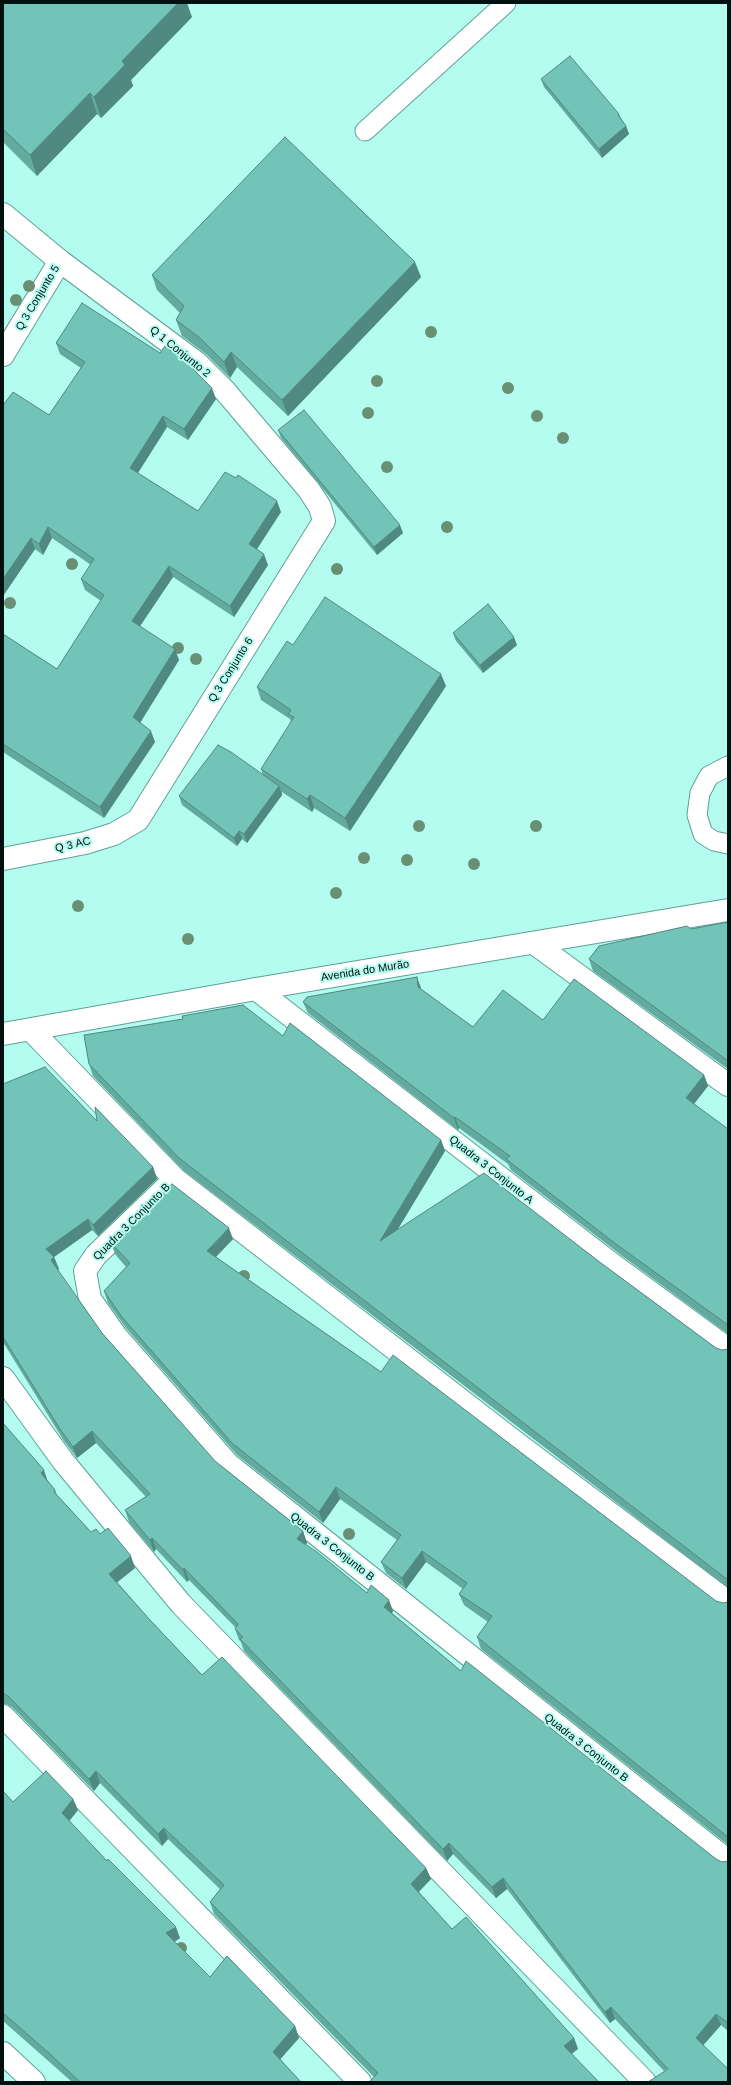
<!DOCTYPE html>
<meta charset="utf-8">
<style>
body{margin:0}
#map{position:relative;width:731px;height:2085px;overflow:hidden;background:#b4fbf0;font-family:Helvetica,sans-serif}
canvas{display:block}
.frame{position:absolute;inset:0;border:4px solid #00110f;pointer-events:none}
</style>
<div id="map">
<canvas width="731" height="2085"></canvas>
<div class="frame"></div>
</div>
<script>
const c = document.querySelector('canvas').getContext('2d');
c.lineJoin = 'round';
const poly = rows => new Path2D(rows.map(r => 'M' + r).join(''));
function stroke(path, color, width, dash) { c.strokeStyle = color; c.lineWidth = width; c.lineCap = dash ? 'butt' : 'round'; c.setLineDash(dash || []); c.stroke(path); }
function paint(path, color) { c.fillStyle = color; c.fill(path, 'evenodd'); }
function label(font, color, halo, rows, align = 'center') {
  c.font = font + ' Helvetica,sans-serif'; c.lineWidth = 4; c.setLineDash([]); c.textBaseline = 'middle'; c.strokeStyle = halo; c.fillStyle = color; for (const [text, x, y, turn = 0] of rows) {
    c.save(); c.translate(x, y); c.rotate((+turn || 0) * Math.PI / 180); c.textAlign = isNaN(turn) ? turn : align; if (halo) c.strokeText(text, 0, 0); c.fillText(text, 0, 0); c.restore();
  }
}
const lane = poly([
 [365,131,506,3],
 [728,766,709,776,700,793,697,815,703,834,714,841,728,844]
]);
const street = poly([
 [3,214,60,261,197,363,225,391,309,490,320,507,324,521,138,820,114,834,85,843,3,859],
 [3,355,60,261],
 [534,943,728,1085],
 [256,989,613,1265,728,1349],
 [31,1030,175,1179,519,1445,728,1602],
 [175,1179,96,1255,85,1271,90,1299,116,1336,228,1464,728,1861],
 [3,1378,63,1461,181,1604,645,2082],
 [3,1716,360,2082],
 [3,2053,34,2082]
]);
const secondary = poly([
 [3,1034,256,989,728,910]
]);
const trees = [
 [29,286],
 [16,300],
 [431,332],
 [377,381],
 [508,388],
 [368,413],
 [537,416],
 [563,438],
 [387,467],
 [447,527],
 [72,564],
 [337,569],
 [10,603],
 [178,648],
 [196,659],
 [419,826],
 [536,826],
 [364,858],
 [407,860],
 [474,864],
 [336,893],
 [78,906],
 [188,939],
 [244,1276],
 [349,1534],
 [181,1948]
];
const wall = poly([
 [3,3,192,17,131,80,133,86,101,118,97,114,37,176,3,142],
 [541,79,619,114,622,120,626,126,629,134,602,158,544,87],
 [152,275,421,277,288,416,237,367,230,378,206,354,182,336,176,320,180,313,157,290],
 [56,343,216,399,188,440,167,427,138,473,198,511,281,512,257,549,268,565,234,617,173,577,140,626,179,660,140,722,155,742,104,818,3,752,3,634,57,669,101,601,85,590,81,579,91,565,52,538,43,555,35,549,3,596,3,405,49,415,81,368,60,354],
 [278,430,403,533,377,555,281,438],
 [453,633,517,645,483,673,456,641],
 [293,645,446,686,350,831,314,808,312,812,282,792,282,795,247,843,242,839,237,846,182,805,179,796,263,775,261,769,291,722,290,719,261,700,257,687],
 [728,922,728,1069,593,971,589,959,691,929],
 [421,988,421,989,473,1027,543,1020,704,1075,708,1086,694,1104,728,1129,728,1334,621,1255,511,1170,508,1164,459,1128,458,1130,308,1013,303,1002],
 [182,1016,283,1036,441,1140,445,1151,398,1229,601,1263,716,1348,722,1350,728,1349,728,1588,183,1170,93,1076,89,1064,183,1019],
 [3,1084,97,1121,153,1167,157,1179,98,1236,92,1230,54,1257,59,1269,57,1270,102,1333,215,1461,303,1531,307,1543,306,1545,367,1593,393,1611,392,1613,461,1671,716,1859,722,1862,728,1861,728,2031,721,2025,703,2045,664,2071,615,2019,610,2023,507,1889,496,1898,453,1854,447,1861,244,1651,241,1642,239,1640,235,1629,236,1628,189,1580,187,1582,156,1549,154,1552,129,1522,125,1510,146,1497,96,1443,77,1458,64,1441,3,1342],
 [233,1239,216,1257,381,1372,716,1601,723,1603,728,1602,728,1845,481,1649,477,1637,488,1622,464,1605,459,1594,463,1589,426,1562,406,1589,386,1573,381,1562,397,1540,340,1499,323,1523,237,1455,126,1328,108,1303,104,1291,126,1267,115,1254,111,1243],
 [3,1423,55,1490,57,1495,91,1532,100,1534,135,1568,117,1582,150,1620,202,1675,426,1868,431,1879,419,1892,452,1929,574,2038,578,2049,374,2077,214,1914,210,1902,220,1889,168,1839,162,1846,100,1783,94,1791,12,1707,6,1704,3,1705],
 [3,1791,13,1802,73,1799,78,1810,69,1821,180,1938,174,1942,210,1977,295,2026,299,2038,280,2059,301,2082,72,2082,54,2066,3,2021]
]);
const shadedWall = poly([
 [178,3,187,3,192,17,131,80,133,86,101,118,94,97,122,61],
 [90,93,97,114,37,176,30,155],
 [626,126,629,134,602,158,599,149],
 [415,262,421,277,288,416,282,400],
 [231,352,237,367,230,378,224,362],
 [212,388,216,399,188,440,184,429],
 [163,416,167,427,134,479,130,468],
 [277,501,281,512,253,555,249,544],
 [400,525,403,533,377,555,374,547],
 [48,527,52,538,43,555,39,544],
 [31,538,35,549,3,596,3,579],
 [264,554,268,565,234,617,230,606],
 [169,566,173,577,136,632,132,621],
 [514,637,517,645,483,673,480,665],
 [175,649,179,660,137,728,133,717],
 [441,674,446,686,350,831,345,818],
 [151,731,155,742,104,818,100,807],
 [279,786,282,795,247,843,244,834],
 [310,795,314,808,312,812,307,799],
 [239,831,242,839,237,846,234,838],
 [417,977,421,988,422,998,418,987],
 [704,1075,708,1086,690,1109,686,1098],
 [455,1117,459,1128,458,1130,454,1118],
 [441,1140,445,1151,384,1252,380,1241],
 [153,1167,157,1179,98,1236,93,1225],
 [88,1219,92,1230,54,1257,59,1269,55,1272,46,1249],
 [229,1228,233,1239,211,1262,207,1251],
 [92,1431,96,1443,77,1458,73,1447],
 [44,1470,48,1482,41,1473],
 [336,1487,340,1499,323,1523,319,1512],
 [303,1531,307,1543,301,1551,297,1539],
 [152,1538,156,1549,154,1552,150,1540],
 [422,1551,426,1562,406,1589,402,1578],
 [131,1556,135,1568,114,1585,109,1574],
 [184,1568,189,1580,187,1582,183,1570],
 [389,1600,393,1611,389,1618,384,1607],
 [96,1771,100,1783,94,1791,89,1779],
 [73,1799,78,1810,66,1825,62,1813],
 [164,1828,168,1839,162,1846,158,1834],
 [449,1843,453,1854,447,1861,443,1849],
 [426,1868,431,1879,415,1895,411,1884],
 [503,1878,507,1889,496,1898,492,1887],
 [176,1927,180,1938,170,1945,166,1933],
 [611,2007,615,2019,610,2023,605,2012],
 [716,2014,721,2025,700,2049,696,2038],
 [295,2026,299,2038,277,2063,273,2052],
 [574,2038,578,2049,568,2057,564,2046]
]);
const building = poly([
 [3,3,178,3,122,61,125,65,94,97,90,93,30,155,3,129,3,3],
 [570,56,619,114,618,115,626,126,599,149,541,79,570,56],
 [285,137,415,262,282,400,231,352,224,362,200,338,176,320,184,306,152,275,285,137],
 [82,303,160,353,165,346,185,361,212,388,184,429,163,416,130,468,198,511,225,472,236,478,238,475,277,501,249,544,264,554,230,606,169,566,132,621,175,649,133,717,151,731,100,807,3,744,3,634,57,669,104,595,81,579,94,559,48,527,39,544,31,538,3,579,3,405,13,392,49,415,85,362,56,343,82,303],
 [304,410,400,525,374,547,278,430,304,410],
 [325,597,441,674,345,818,310,795,307,799,261,769,294,717,288,714,291,710,257,687,287,641,293,645,325,597],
 [488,604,514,637,480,665,453,633,488,604],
 [218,745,231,752,279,786,244,834,239,831,234,838,179,796,218,745],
 [728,922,728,1061,589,959,599,946,687,926,691,929,728,922],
 [417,977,418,987,473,1027,503,990,543,1020,574,979,704,1075,686,1098,728,1129,728,1325,616,1244,506,1159,510,1156,455,1117,454,1118,303,1002,307,997,417,977],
 [243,1005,283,1036,290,1023,441,1140,380,1241,484,1173,601,1263,716,1348,722,1350,728,1349,728,1580,179,1158,89,1064,84,1035,183,1019,182,1016,243,1005],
 [45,1067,97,1121,95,1107,153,1167,93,1225,88,1219,46,1249,54,1257,51,1260,102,1333,215,1461,303,1531,297,1539,317,1552,367,1593,371,1585,389,1600,384,1607,461,1671,466,1661,716,1859,722,1862,728,1861,728,2023,716,2014,696,2038,728,2069,728,2082,648,2082,668,2069,611,2007,605,2012,503,1878,492,1887,449,1843,443,1849,240,1639,243,1637,235,1629,238,1624,184,1568,183,1570,152,1538,150,1540,125,1510,150,1494,92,1431,73,1447,60,1429,3,1337,3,1084,45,1067],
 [172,1184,229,1228,207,1251,381,1372,393,1355,716,1601,723,1603,728,1602,728,1837,477,1637,492,1616,459,1594,467,1583,422,1551,402,1578,381,1562,401,1535,336,1487,319,1512,232,1443,122,1317,104,1291,130,1263,111,1243,172,1184],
 [3,1423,44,1470,41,1473,55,1490,54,1492,91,1532,96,1529,100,1534,108,1528,131,1556,109,1574,150,1620,202,1675,222,1657,426,1868,411,1884,452,1929,466,1917,574,2038,564,2046,599,2082,369,2082,378,2073,210,1902,224,1885,164,1828,158,1834,96,1771,89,1779,8,1696,3,1693,3,1423],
 [46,1771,73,1799,62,1813,107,1861,108,1859,176,1927,166,1933,210,1977,227,1956,295,2026,273,2052,301,2082,80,2082,50,2054,3,2013,3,1791,13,1802,46,1771]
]);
const streetNames = [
 ["Q 3 Conjunto 5",38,298,-59],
 ["Q 1 Conjunto 2",180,352,39],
 ["Q 3 Conjunto 6",231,670,-58],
 ["Q 3 AC",73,845,-13],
 ["Avenida do Murão",365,971,-9],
 ["Quadra 3 Conjunto A",491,1170,38],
 ["Quadra 3 Conjunto B",132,1222,-45],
 ["Quadra 3 Conjunto B",332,1547,38],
 ["Quadra 3 Conjunto B",586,1748,38]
];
stroke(lane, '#5da298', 21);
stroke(street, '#5da298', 24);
stroke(secondary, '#5da298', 24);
stroke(lane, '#fff', 19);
stroke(street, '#fff', 22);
stroke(secondary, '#fff', 22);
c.fillStyle = '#699073';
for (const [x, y] of trees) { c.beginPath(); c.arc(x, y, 6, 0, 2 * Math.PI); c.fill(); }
paint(wall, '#62a99e');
paint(shadedWall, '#508981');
paint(building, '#72c4b8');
stroke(building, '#508981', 1);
label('11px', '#00110f', '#b4fbf0', streetNames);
</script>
